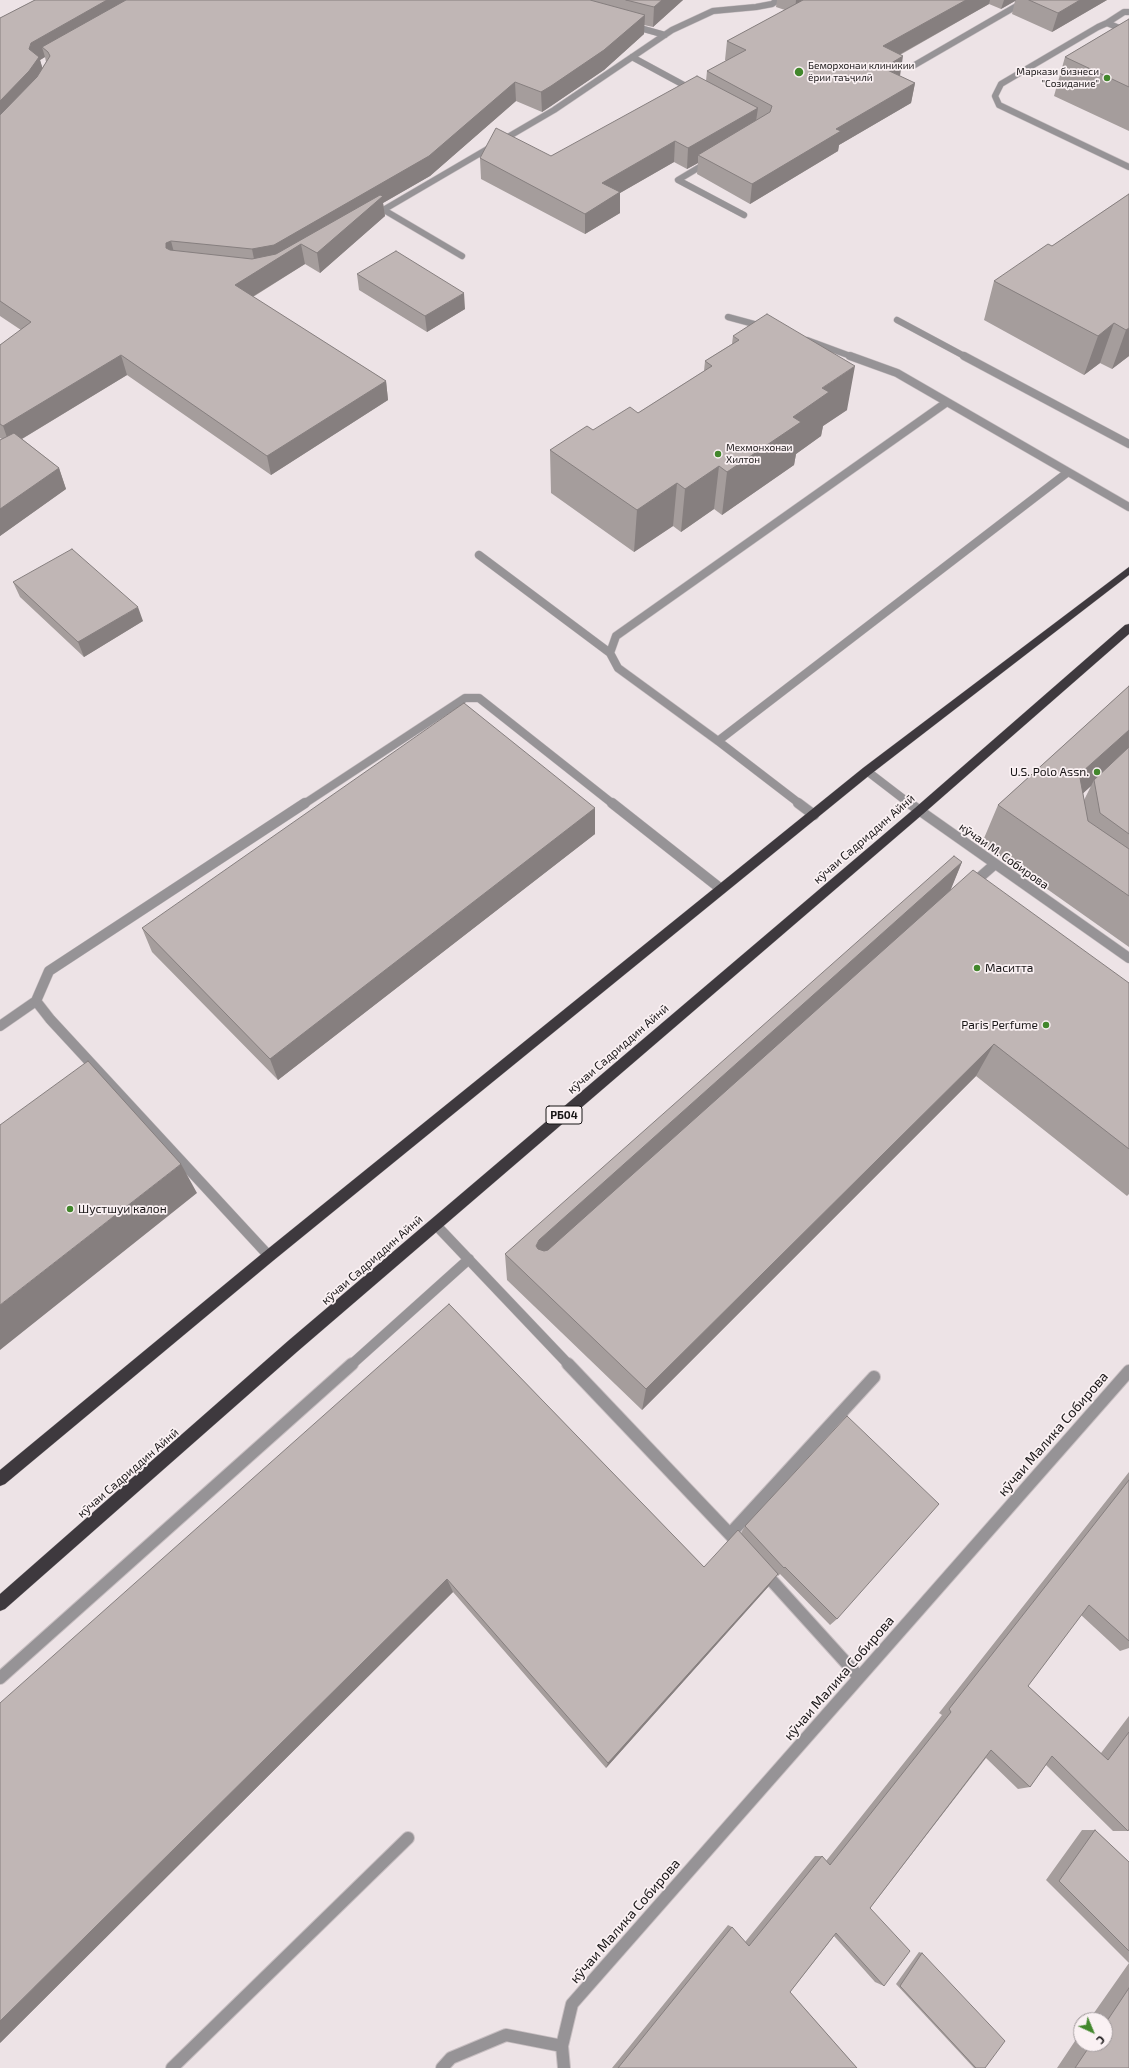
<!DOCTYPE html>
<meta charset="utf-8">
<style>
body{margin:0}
#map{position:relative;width:1129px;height:2068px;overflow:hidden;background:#ede3e6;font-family:"Exo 2",sans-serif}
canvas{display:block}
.north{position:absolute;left:1073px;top:2012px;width:40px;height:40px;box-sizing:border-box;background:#faf1f3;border:1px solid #a0999b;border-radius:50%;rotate:136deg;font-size:11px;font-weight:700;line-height:16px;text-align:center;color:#191617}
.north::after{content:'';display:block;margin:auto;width:14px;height:18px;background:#42872c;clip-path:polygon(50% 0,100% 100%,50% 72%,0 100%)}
</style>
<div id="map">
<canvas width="1129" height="2068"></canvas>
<div class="north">С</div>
</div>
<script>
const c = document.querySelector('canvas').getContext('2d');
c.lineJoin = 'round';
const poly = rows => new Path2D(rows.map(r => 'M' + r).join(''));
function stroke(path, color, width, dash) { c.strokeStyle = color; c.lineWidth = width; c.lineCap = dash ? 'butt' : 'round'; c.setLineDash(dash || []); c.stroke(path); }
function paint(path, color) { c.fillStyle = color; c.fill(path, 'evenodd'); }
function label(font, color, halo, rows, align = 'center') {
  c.font = font + ' "Exo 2",sans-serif'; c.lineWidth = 3.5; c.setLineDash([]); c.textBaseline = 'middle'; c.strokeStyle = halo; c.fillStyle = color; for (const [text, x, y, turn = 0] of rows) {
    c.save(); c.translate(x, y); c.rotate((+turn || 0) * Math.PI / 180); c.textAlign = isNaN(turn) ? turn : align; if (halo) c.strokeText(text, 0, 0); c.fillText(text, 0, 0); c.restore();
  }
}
const minorFar3 = poly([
 [1107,23,1124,12,1129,12],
 [633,26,665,35],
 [1129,32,1107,23,1098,27,1001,84,995,96,999,105,1129,167],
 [632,57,693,90],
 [913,66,1027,0],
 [708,162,678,180,744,215],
 [384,210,462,256],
 [373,216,554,110,672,30,713,11,756,7,772,4,778,0],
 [728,317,765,327],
 [897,320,966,357],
 [807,340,853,357]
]);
const minorFar2 = poly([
 [850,356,897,373,1129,507],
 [964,356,1129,444],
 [479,555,610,653],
 [718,741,1068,472],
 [867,771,910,804],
 [304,804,465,698,479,698,613,804],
 [800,804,718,741,618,668,610,653,616,636,947,402]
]);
const minorFar1 = poly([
 [612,803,721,889],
 [798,803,814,815],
 [909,803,1129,958],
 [971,885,995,864],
 [0,1026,36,1001],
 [435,1224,569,1365],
 [269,1256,50,1019,36,1001,49,971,305,803],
 [351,1365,469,1259]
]);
const minor = poly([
 [568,1364,741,1546],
 [730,1534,874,1377],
 [764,1572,859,1677],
 [0,1678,352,1364],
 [172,2068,408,1838],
 [442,2068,451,2058,506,2035,562,2046],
 [564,2068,562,2046,572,2004,1129,1371]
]);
const highway = poly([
 [1129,567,1129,575,871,774,274,1260,5,1484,0,1486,0,1470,264,1252,863,768,1129,567],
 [1129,624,1129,634,923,814,298,1351,5,1609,0,1611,0,1594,288,1341,915,808,1125,625,1129,624]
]);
const wall = poly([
 [35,0,683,0,653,27,644,25,644,34,604,70,551,106,542,112,516,101,430,176,383,203,385,216,320,273,305,264,253,297,386,381,388,400,271,475,127,375,22,439,59,468,66,489,0,536,0,440,2,439,0,438,0,345,21,330,0,316,0,18],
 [45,57,46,62,42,68,40,60],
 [777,0,1107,0,1052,32,1012,14,1015,1,1001,9,989,4,900,55,900,76,915,83,911,103,839,145,838,151,750,204,697,174,698,163,687,169,674,162,620,193,620,213,585,234,481,179,480,158,551,156,706,81,707,71,726,61,725,60,727,41,785,10,776,7],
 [1129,19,1129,131,1054,96,1065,57],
 [1129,194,1129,356,1112,369,1100,363,1084,375,984,320,994,281,1052,246],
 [357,274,465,309,427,332,359,290],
 [733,336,847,410,823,426,821,436,796,454,794,465,722,515,714,509,681,532,673,526,634,552,551,493,550,450,638,413,704,371,705,361,732,344],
 [13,582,143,621,84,657,20,597],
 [1129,686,1129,947,982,843,998,805],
 [1091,786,1084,800,1083,793],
 [595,808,595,834,278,1080,152,952,142,928],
 [962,862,950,890,1129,983,1129,1194,1127,1196,976,1076,642,1410,507,1280,505,1254],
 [449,1304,704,1567,741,1533,745,1526,837,1619,830,1625,780,1574,778,1576,777,1575,768,1587,606,1768,453,1592,0,2043],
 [1129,1472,1129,1648,1120,1651,1081,1615,1028,1686,1101,1753,1129,1716,1129,1829,1128,1831,1113,1831,1046,1765,1030,1787,1018,1789,986,1758,870,1908,884,1986,875,1982,834,1936,790,1992,857,2068,612,2068,728,1925,732,1927,745,1942,815,1856,822,1856,826,1861,942,1715,939,1713],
 [1082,1830,1095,1830,1129,1862,1129,2068,1057,2068,1081,2032,1081,2044,1105,2044,1105,2020,1089,2020,1129,1963,1046,1880],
 [919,1952,922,1953,985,2068,974,2068,896,1984]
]);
const shadedWall = poly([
 [107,0,145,0,48,52,42,47,45,57,40,60,45,76,0,127,0,101,29,49,31,43],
 [662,0,683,0,653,27,654,7],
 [796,0,817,0,795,13],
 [966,0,990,0,989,4,879,66,883,46],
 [1004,0,1016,0,1015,1,1001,9],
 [1080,0,1107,0,1052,32,1058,13],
 [645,15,644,34,604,70,551,106,542,112,541,92],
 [903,56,900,76,883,68],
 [515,82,516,101,430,176,383,203,385,216,320,273,317,253,301,244,305,264,239,305,235,285,256,269,252,249],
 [915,83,911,103,839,145,838,151,750,204,752,184,836,129],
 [758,108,755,128,698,155,698,163,687,169,688,148],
 [675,141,674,162,620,193,620,213,585,234,585,214,602,183],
 [171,241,176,260,166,248,166,243],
 [464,293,465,309,427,332,425,316],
 [1114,323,1100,363,1084,375,1098,336],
 [1129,328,1129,356,1112,369,1126,330],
 [121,355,127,375,10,446,3,426],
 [855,366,847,410,823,426,821,436,796,454,794,465,722,515,727,472,793,417,822,388],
 [386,381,388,400,271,475,267,456],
 [719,466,714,509,681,532,685,489],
 [59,468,66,489,0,536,0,509],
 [677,483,673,526,634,552,637,510],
 [138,607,143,621,84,657,78,642],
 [1129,730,1129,748,1094,780,1091,786,1064,811,1082,772],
 [595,808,595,834,278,1080,270,1059],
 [962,862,947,899,538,1272,536,1246,539,1240],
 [994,1044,976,1076,642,1410,646,1389],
 [181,1164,197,1193,0,1350,0,1305],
 [778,1574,768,1587,606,1768,608,1763],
 [447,1579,453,1592,0,2043,0,2021]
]);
const building = poly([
 [35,0,107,0,31,43,29,49,39,57,29,71,0,101,0,18,35,0],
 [126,0,590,0,645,15,604,50,551,86,541,92,515,82,429,156,274,245,252,249,171,241,166,243,166,248,170,250,252,259,276,254,380,195,383,196,317,253,301,244,235,285,386,381,267,456,121,355,3,426,0,424,0,345,31,322,0,301,0,115,37,77,50,56,48,52,42,47,126,0],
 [626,0,662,0,654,7,626,0],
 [803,0,966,0,883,46,903,56,883,68,915,83,836,129,841,131,752,184,698,155,770,112,772,106,707,71,746,50,727,41,803,0],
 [1029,0,1080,0,1058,13,1029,0],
 [1129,19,1129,87,1065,57,1129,19],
 [697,76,758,108,688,148,675,141,602,183,620,192,585,214,480,158,496,128,551,156,697,76],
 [1129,194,1129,328,1126,330,1114,323,1098,336,994,281,1048,244,1052,246,1129,194],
 [396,251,464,293,425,316,357,274,396,251],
 [767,314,855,366,822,388,829,392,793,417,801,422,727,472,719,466,685,489,677,483,637,510,550,450,587,426,593,430,630,407,638,413,712,366,705,361,739,340,733,336,767,314],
 [14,433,59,468,0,509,0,440,14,433],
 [72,549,138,607,78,642,13,582,72,549],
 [1129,686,1129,730,1082,772,1080,778,1088,821,1129,849,1129,896,998,805,1129,686],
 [464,703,595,808,270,1059,142,928,464,703],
 [1129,747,1129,834,1100,813,1094,780,1129,747],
 [954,856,962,862,539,1240,536,1246,538,1249,544,1251,548,1250,973,870,1129,983,1129,1149,994,1044,646,1389,505,1254,954,856],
 [88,1061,181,1164,0,1305,0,1125,88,1061],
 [449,1304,704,1567,738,1530,778,1574,608,1763,447,1579,0,2021,0,1703,449,1304],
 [847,1416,939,1504,837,1619,785,1567,784,1568,745,1526,847,1416],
 [1129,1480,1129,1641,1089,1605,1028,1686,1108,1760,1129,1732,1129,1829,1128,1831,1052,1756,1030,1787,991,1750,870,1908,910,1951,884,1986,836,1933,790,1992,857,2068,618,2068,732,1927,749,1946,822,1856,830,1865,951,1712,949,1709,1129,1480],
 [1095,1830,1129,1862,1129,1951,1059,1881,1095,1830],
 [922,1953,1005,2041,985,2068,976,2068,900,1986,922,1953],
 [1129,1988,1129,2068,1075,2068,1091,2044,1105,2044,1105,2024,1129,1988]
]);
const markers = [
 [799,72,5,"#42872c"],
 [1107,78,4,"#42872c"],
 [718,454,4,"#42872c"],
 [1097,772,4,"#42872c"],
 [977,968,4,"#42872c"],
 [1046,1025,4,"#42872c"],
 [70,1209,4,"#42872c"]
];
const farPoinames = [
 ["Беморхонаи клиникии",808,66],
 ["ёрии таъҷилӣ",808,78],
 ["Маркази бизнеси",1099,72,"right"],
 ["\"Созидание\"",1099,84,"right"],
 ["Мехмонхонаи",726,448],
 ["Хилтон",726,460]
];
const shields = [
 [564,1115,36]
];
const shieldNames = [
 ["РБ04",564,1115]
];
const poiNames = [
 ["U.S. Polo Assn.",1089,772],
 ["Маситта",985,968,"left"],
 ["Paris Perfume",1038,1025],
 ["Шустшуи калон",78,1209,"left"]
];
const streetNames = [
 ["кӯчаи Садриддин Айнӣ",864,839,-41],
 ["кӯчаи М. Собирова",1004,856,35],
 ["кӯчаи Садриддин Айнӣ",618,1049,-41],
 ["кӯчаи Садриддин Айнӣ",372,1260,-41],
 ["кӯчаи Садриддин Айнӣ",128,1473,-41]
];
const nearStreetnames = [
 ["кӯчаи Малика Собирова",1053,1434,-49],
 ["кӯчаи Малика Собирова",839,1678,-49],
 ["кӯчаи Малика Собирова",625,1921,-49]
];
stroke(minorFar3, '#c7bec1', 7);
stroke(minorFar2, '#c7bec1', 9);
stroke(minorFar1, '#c7bec1', 11);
stroke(minor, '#c7bec1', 14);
stroke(highway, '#c7bec1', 1);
stroke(minorFar3, '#969396', 6);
stroke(minorFar2, '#969396', 8);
stroke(minorFar1, '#969396', 10);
stroke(minor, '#969396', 12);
paint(highway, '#3e393e');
paint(wall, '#a59d9c');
paint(shadedWall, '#867f7f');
paint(building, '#c0b6b5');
stroke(building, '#867f7f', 1);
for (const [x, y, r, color] of markers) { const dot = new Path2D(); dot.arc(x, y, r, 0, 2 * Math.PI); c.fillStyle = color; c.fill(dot); stroke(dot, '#faf1f3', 1.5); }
label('10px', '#191617', '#faf1f3', farPoinames, 'left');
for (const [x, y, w] of shields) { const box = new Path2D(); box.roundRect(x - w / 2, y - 9, w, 18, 3); c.fillStyle = '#faf1f3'; c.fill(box); stroke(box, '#191617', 1); }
label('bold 11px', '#191617', null, shieldNames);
label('12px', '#191617', '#faf1f3', poiNames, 'right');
label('12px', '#191617', '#faf1f3', streetNames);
label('14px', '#191617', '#faf1f3', nearStreetnames);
</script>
